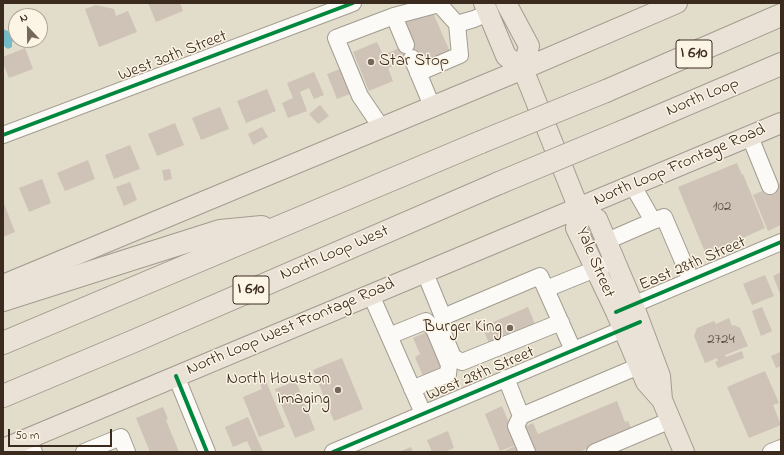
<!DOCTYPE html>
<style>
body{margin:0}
#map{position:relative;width:784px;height:455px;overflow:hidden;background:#e2dcca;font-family:"Indie Flower",sans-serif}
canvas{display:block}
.frame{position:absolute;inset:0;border:4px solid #3b2a1e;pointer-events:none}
.north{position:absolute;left:8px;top:8px;width:40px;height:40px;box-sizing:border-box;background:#fcf5e5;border:1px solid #afa495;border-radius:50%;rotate:338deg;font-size:11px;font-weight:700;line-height:16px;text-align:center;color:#3b2a1e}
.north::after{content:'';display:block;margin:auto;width:14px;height:18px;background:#75685a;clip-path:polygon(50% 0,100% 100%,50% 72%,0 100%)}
.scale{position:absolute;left:8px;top:429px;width:104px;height:18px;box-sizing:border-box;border:2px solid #3b2a1e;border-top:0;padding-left:5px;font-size:12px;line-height:14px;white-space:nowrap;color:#3b2a1e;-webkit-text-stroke:3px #fcf5e5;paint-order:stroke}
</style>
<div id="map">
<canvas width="784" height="455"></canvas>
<div class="frame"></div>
<div class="north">N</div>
<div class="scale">50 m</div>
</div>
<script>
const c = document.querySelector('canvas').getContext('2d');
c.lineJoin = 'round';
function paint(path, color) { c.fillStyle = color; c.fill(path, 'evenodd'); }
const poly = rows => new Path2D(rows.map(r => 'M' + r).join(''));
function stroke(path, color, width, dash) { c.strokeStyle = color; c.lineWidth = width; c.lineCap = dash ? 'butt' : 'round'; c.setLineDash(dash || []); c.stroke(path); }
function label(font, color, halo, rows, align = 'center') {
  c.font = font + ' "Indie Flower",sans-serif'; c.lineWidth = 3; c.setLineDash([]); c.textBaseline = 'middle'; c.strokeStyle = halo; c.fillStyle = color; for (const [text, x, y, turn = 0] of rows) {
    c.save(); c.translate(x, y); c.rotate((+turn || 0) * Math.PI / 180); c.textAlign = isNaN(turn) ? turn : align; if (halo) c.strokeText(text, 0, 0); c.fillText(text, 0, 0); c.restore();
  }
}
const water = poly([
 [3,29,8,31,13,41,12,42,12,47,8,49,5,47,3,43]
]);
const building = poly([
 [148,3,180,3,183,11,156,22],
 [96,5,114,9,116,16,128,11,137,32,99,47,85,9],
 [431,8,453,59,426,70,419,55,388,68,393,81,369,91,353,52,377,42,383,55,414,42,404,19],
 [25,48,33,69,9,78,3,63,3,57],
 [340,69,350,94,337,99,327,74],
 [314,72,324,95,314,99,309,88,300,92,307,111,288,118,282,103,293,98,287,83],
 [267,89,276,111,246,123,237,101],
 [320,105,329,116,318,124,309,114],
 [220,107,229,129,201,140,192,118],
 [175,123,184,145,157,156,148,134],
 [262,127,268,137,253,145,248,134],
 [130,145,140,169,114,179,105,155],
 [88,160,95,179,65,191,57,173],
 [737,163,742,175,743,174,765,228,720,248,718,252,707,257,678,187],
 [170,169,172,179,164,181,162,170],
 [42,179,51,203,29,212,19,188],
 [130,182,137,200,124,206,116,187],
 [781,183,781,225,768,231,753,195],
 [3,201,15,232,3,237],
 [781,272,781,296,773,276],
 [765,275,774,296,752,305,743,284],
 [528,307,537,329,491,348,482,327],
 [762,307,772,331,761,336,752,311],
 [729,318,732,326,734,325,740,328,748,346,725,355,726,357,742,351,744,358,718,368,715,362,718,361,717,358,705,363,694,336,697,328,714,321,716,324],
 [432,330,447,366,423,376,415,357,420,354,413,338],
 [780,352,781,366,776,368,771,356],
 [342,358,363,409,334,421,313,370],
 [765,371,779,403,773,405,781,425,749,438,727,387],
 [266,381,285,427,259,437,243,397,262,389,260,384],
 [296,381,315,430,295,438,275,389],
 [617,401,625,422,628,421,632,430,579,452,532,452,522,428,533,423,538,434],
 [502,406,510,425,499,430,510,425,518,444,500,451,485,414],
 [163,407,168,419,166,420,179,452,150,452,136,418],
 [248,417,263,452,252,452,247,441,233,447,225,427],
 [448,431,454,448,444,452,432,452,427,440],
 [517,445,520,452,502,452],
 [411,447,413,452,399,452]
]);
const minor = poly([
 [394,16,406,45],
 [412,58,432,106],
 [418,73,460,55,457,24],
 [381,127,360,96,336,38,394,16,439,4,457,24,474,19,488,13],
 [3,135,353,3],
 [750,137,770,186],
 [633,186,653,221,664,217,691,280],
 [607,241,653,221],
 [425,273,443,317,540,276,573,350],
 [546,289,615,261],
 [371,295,423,413],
 [623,309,781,242],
 [443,317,442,326,443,333,453,357,462,362,561,322],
 [389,336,426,321,434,329,449,365,448,374,412,389],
 [176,376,207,452],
 [506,378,521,416,639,366],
 [521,416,516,426,527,452],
 [28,439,34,452],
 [84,452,121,437,127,452],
 [333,452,635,324],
 [595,452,671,420],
 [771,452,781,448]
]);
const major = poly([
 [484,3,506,56,523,69,579,209,576,228,616,312,646,382,662,400,684,452],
 [506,3,529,46,523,69],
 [579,209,597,219,633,304,660,376,662,400],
 [3,285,523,69,677,3],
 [3,449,781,123]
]);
const highway = poly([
 [606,91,781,15],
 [624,131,781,64],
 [3,300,220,231,262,227],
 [3,343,481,142],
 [3,396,134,341,499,183]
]);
const highwayBridge = poly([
 [481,142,606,91],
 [499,183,624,131]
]);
const cycleway = poly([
 [3,135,353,3],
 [616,312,781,242],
 [176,376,207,452],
 [333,452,640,322]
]);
const markers = [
 [371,62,4,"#75685a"],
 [510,328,4,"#75685a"],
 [338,390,4,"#75685a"]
];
const numberNames = [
 ["102",722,208],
 ["2724",721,341]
];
const shields = [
 [694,54,36],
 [251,290,36]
];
const shieldNames = [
 ["I 610",694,54],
 ["I 610",251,290]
];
const streetNames = [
 ["West 30th Street",173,57,-21],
 ["North Loop",703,98,-23],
 ["North Loop Frontage Road",680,166,-23],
 ["North Loop West",335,254,-23],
 ["Yale Street",594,263,67],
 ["East 28th Street",693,265,-23],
 ["North Loop West Frontage Road",291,328,-23],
 ["West 28th Street",481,375,-23]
];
const poiNames = [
 ["Star Stop",379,62,"left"],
 ["Burger King",502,328],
 ["North Houston",330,380],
 ["Imaging",330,400]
];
paint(water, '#75bbc7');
paint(building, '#cec3b6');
stroke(minor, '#a29c90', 18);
stroke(major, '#a29c90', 22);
stroke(highway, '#a29c90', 24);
stroke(minor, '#fbfaf7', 16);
stroke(major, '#eae2d7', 20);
stroke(highway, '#eae2d7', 22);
stroke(highwayBridge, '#a29c90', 24, []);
stroke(highwayBridge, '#eae2d7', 22);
stroke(cycleway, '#00873e', 4);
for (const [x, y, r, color] of markers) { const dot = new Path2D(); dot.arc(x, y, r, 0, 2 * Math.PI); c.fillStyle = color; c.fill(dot); stroke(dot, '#fcf5e5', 1.5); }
label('15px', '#605044', null, numberNames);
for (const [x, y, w] of shields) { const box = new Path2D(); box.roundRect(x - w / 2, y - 14, w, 28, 3); c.fillStyle = '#fcf5e5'; c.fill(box); stroke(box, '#3b2a1e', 1); }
label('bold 16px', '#3b2a1e', null, shieldNames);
label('17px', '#3b2a1e', '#fcf5e5', streetNames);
label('17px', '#3b2a1e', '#fcf5e5', poiNames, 'right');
</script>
